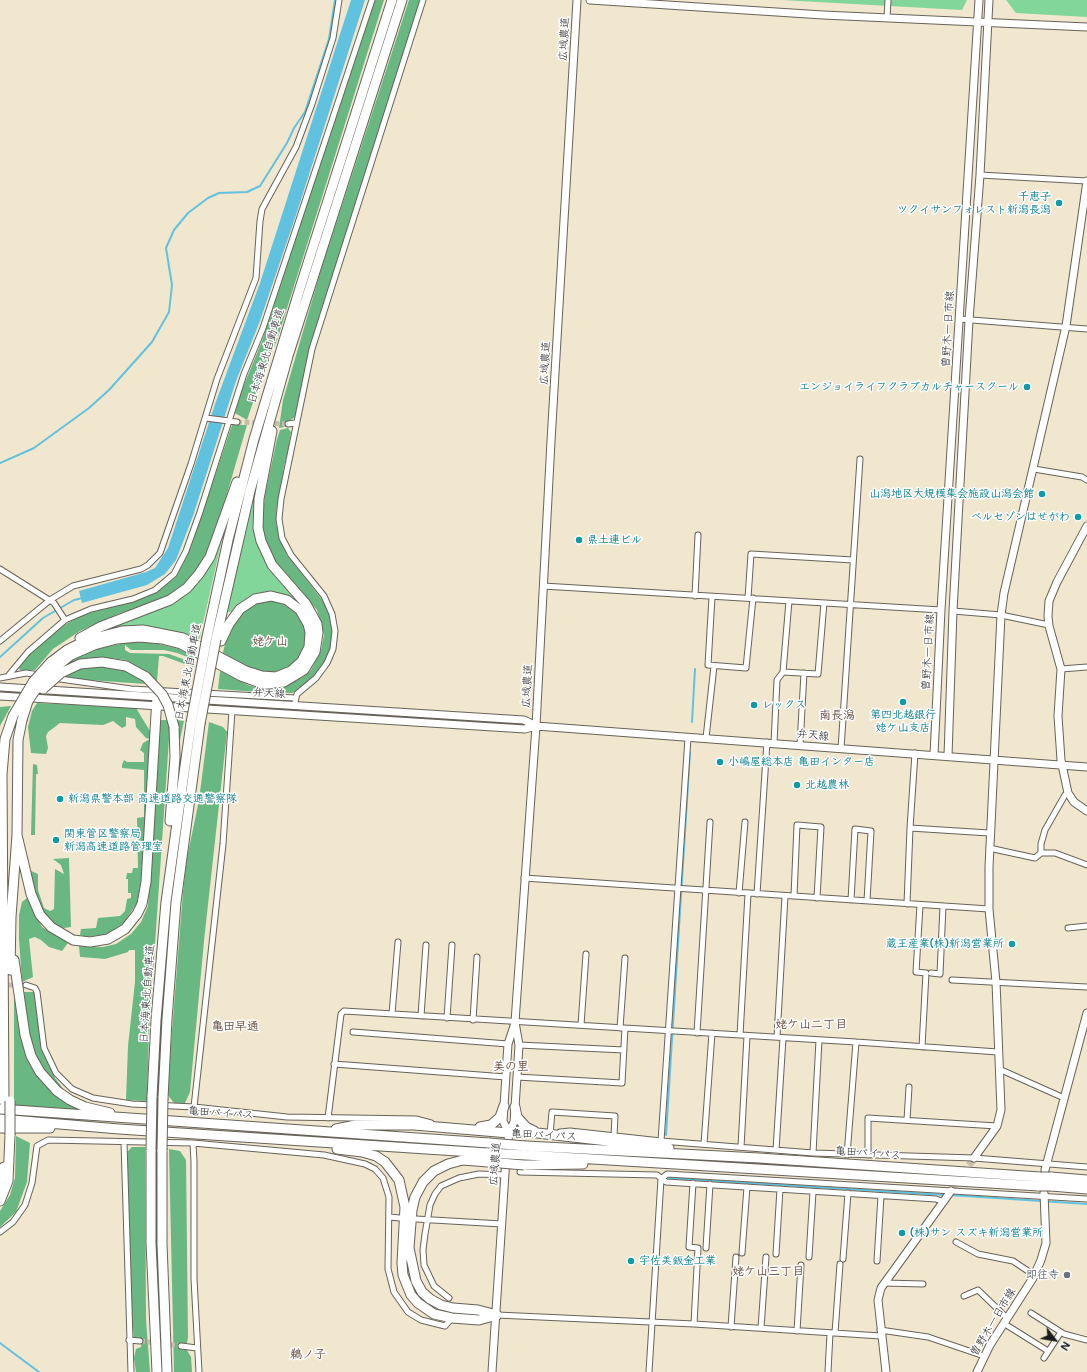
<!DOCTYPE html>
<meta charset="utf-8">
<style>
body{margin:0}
#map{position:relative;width:1087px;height:1372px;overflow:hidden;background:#f1e7ce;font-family:Mali,sans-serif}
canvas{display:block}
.north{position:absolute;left:1035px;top:1320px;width:40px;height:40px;-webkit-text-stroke:3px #fff;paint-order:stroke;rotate:121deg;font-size:11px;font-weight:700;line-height:16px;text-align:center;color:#1c1c1c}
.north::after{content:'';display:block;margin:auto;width:14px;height:18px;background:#1c1c1c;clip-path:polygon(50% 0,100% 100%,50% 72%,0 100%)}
</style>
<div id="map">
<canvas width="1087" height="1372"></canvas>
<div class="north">N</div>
</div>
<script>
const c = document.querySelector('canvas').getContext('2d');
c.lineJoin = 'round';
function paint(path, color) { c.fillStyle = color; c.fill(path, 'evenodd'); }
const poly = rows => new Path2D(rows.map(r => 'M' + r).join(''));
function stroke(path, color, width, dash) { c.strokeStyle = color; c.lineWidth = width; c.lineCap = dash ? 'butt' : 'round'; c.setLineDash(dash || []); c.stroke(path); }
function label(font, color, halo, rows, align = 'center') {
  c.font = font + ' Mali,"Klee One",sans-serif'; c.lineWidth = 3; c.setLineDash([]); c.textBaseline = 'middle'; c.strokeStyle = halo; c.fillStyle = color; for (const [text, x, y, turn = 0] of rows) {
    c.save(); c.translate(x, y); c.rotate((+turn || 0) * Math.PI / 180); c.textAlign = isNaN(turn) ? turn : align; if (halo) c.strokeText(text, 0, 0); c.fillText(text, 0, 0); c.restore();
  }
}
const green = poly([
 [781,0,967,0,962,10],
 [1006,0,1087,0,1087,17,1016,13],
 [254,497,255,531,264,560,296,598,294,600,283,594,267,592,250,596,239,604,231,612,227,612],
 [222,539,199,641,178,633,157,628,135,625,114,628,111,625,165,607,190,591]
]);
const forest = poly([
 [374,0,384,0,277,340,263,373,247,420,235,413,239,397,262,341],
 [409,0,419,0,421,3,357,198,353,218,306,369,295,417,289,421,284,427,279,428,283,400,321,270],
 [232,425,247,425,220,518,205,557,195,574,183,586,165,598,118,614,80,631,53,649,35,670,20,670,18,667,22,662,38,645,66,624,83,615,154,594,176,577,191,547],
 [288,428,291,432,288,451,284,466,279,500,277,505,276,524,280,532,279,536,287,551,286,554,327,606,334,628,334,649,324,665,317,673,299,690,292,693,271,693,218,689,220,671,248,685,260,689,284,687,305,676,311,670,321,650,324,635,317,610,276,562,264,536,262,523,265,495,277,439,280,430],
 [271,600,292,607,301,618,306,632,305,646,301,657,294,665,283,671,270,674,260,673,222,657,227,635,243,611,261,601],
 [133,641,159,644,179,649,195,657,195,660,177,653,164,650,131,650,125,645,125,650,130,653,169,654,194,663,193,667,163,656,159,656,157,681,149,674,126,660,109,658,90,658,63,666,89,651],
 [94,666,119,668,131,672,146,684,60,678,72,671],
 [37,703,136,708,153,736,150,739,146,738,136,727,135,719,126,717,126,726,122,728,113,721,103,725,60,723,48,732,46,736,48,748,46,754,31,753,28,727,32,711],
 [11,706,0,726,0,707],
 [159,720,168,720,170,724,149,1032,147,1101,126,1100,128,1046,135,982,135,950,129,950,128,952,105,959,94,958,80,957,79,946,103,947,116,944,131,934,141,922,148,906],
 [177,720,184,721,178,749],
 [209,722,223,727,227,732,204,941,190,1092,185,1103,174,1103,167,1094,183,892,187,858,199,800],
 [150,739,144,865,137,903,123,924,108,934,85,937,80,935,81,929,96,928,98,918,120,916,125,911,127,899,131,898,131,893,128,893,128,879,126,879,127,873,132,873,133,868,138,868,137,818,144,817,144,770,122,768,122,765,124,760,127,762,144,762,144,753,140,750,143,743],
 [33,764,37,765,38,774,36,774,35,835,31,835],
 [69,858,71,927,64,928,57,927,44,912,37,900,32,884,31,871,38,874,38,890,44,908,50,911,54,909,55,869,64,874,61,865,53,859],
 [27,898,42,927,68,943,62,951,49,947,41,940,35,937,29,939,33,977,22,982,19,939,19,915,22,902],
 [23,992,35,992,42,1047,55,1078,64,1090,61,1090,47,1076,39,1064,31,1044],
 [14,997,16,997,35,1071,83,1111,14,1106],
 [16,1136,30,1143,27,1182,16,1212,0,1227,0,1211,10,1195,15,1178],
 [132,1147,145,1147,146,1319,150,1372,136,1372,134,1358,136,1349,141,1347,142,1338,134,1339,130,1286,127,1164,128,1151],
 [169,1149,180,1151,186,1160,188,1337,187,1343,182,1343,180,1349,187,1350,191,1357,192,1372,174,1372]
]);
const water = poly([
 [351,0,365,0,297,212,260,321,236,381,193,516,176,560,165,574,147,585,82,603,79,591,146,572,155,568,168,548,215,404,260,283]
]);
const stream = poly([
 [0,463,34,448,89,408,109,390,152,342,169,312,172,285,166,248,174,230,188,213,208,198,219,193,247,192,260,186,287,143,294,128,305,112,329,39,335,0],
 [0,657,43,618,74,600,83,598],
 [692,722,695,669],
 [666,1135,690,752],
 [669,1178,945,1195],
 [950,1195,1087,1204],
 [0,1343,39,1372]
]);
const streetTunnel = poly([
 [237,422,288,424],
 [1,985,19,985],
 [140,1341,181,1346]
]);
const secondaryTunnel = poly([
 [951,1191,974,1158]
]);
const street = poly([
 [887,18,888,0],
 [980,175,1087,181],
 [959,319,1087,329],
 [206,418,229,421,244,374,263,328,372,0],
 [288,424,295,423],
 [1034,469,1082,477,1087,480],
 [0,569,54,603,65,620],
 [543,586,941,610],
 [695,596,698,535],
 [712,597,708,665,746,668,753,598],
 [748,598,751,554,853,560],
 [789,601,783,672,818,674,824,603],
 [953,611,1001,615,1049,625],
 [0,641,50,600,73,586,141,569,148,565,160,553,191,464,217,379,256,278,260,221,262,209,296,147,312,104,333,38,339,0],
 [1061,669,1087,667],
 [8,676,28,652,65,620,91,609,133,599,155,590,174,574,186,551,200,512,229,421,237,422],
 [0,678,26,673,40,675],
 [53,678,131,689,295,698],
 [294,706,297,694,316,678,327,663,333,649,335,631,332,614,324,596,291,555,282,538,279,519,281,499,312,349,423,0],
 [706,738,714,666],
 [774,743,777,680,783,672],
 [800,745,804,673],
 [841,749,860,459],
 [910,828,989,833],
 [989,848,1035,858,1041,853,1041,844,1045,830,1065,795,1068,793],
 [1041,853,1055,853,1087,865],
 [524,878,989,909],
 [739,893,745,822],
 [757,894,767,742],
 [794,896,797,825,821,827,817,898],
 [851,900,855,829,871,831,867,901],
 [907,904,910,828,915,753],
 [920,905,916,972,926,973,922,1047],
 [1068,928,1087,926],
 [931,973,940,974,943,906],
 [952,980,1087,987],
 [26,985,35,988,37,992,44,1048,56,1073,72,1089,93,1098,132,1104,194,1107,287,1117,416,1119,431,1123],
 [392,1014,398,942],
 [421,1016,426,945],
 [447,1018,452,945],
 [473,1020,477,957],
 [581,1025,586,954],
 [620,1028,625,958],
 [353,1032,508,1044],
 [697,1033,710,822],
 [740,1035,748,894],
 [777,1037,785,896],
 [519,1045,624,1050],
 [334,1064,506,1077],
 [999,1069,1064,1098],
 [517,1077,622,1083,625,1028],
 [194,1107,223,844,232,711],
 [328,1118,341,1014,344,1011,856,1042,998,1052],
 [907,1120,909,1087],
 [560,1132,570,1131,661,1141,813,1153,974,1158,1087,1167],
 [552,1133,550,1134,552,1112,615,1116,614,1136],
 [661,1141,688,738],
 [124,1142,131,1372],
 [193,1143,194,1162,194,1279,199,1372],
 [704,1144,712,1033],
 [741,1147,747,1036],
 [776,1150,783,1038],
 [813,1153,819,1040],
 [847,1155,856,1042],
 [868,1155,868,1118,997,1126],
 [520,1172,657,1175,666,1182,936,1199,944,1202],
 [693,1183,689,1247,698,1248,694,1324],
 [389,1217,400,1218],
 [416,1219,502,1224],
 [0,1232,13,1222,25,1205,32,1183,37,1146,48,1140,193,1143,324,1155,365,1164,375,1169,383,1178,389,1197,388,1269,394,1292,408,1312,421,1320,445,1326,452,1318],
 [956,1242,978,1254,1013,1261,1034,1275],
 [706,1248,710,1184],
 [742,1253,747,1187],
 [776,1254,780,1189],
 [809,1257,813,1192],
 [843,1259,848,1193],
 [877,1261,881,1196],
 [884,1283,923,1284],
 [964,1296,978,1290,1007,1318],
 [449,1298,434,1286,424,1265,423,1250,425,1234,430,1205,435,1194,441,1186,459,1178,479,1174,505,1175],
 [1031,1313,1064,1334,1087,1340],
 [497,1315,694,1324,881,1336],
 [1008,1326,1048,1351],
 [731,1327,736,1257],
 [761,1328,766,1257],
 [880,1330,928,1337,984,1356],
 [797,1331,801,1265],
 [835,1333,840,1264],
 [129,1340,140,1341],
 [181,1346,197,1348],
 [1044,1358,1061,1332],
 [649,1372,661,1179,667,1174,1087,1199],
 [828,1372,830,1333]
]);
const secondary = poly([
 [590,0,823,15,1087,27],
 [1087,526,1057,582,1049,601,1048,616,1049,626,1061,669,1058,716,1061,760,1068,793,1074,802,1087,811],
 [0,687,524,720,536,726],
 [0,696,525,729,536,726,1087,767],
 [934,755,941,610,979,0],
 [948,756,953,611,969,320,980,175,989,0],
 [509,1133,503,1121,508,1044,515,1023],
 [507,1148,509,1133,514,1122,517,1077,519,1045,515,1022,536,726,551,441,577,0],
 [974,1158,997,1126,1001,1110,996,982,989,909,989,867,1001,615,1004,593,1066,326,1087,181],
 [1045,1170,1087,1013],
 [492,1372,506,1158],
 [886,1372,878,1300,881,1288,951,1191],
 [977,1372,990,1345,1033,1278,1041,1260,1046,1243,1044,1193]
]);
const highway = poly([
 [207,637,228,540,254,439,300,288,392,0],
 [80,638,100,627,170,600,187,588,199,574,210,557,237,482],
 [216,639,250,491,288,356,402,0],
 [51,662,67,650,87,640,122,631,143,630,183,638,246,671,262,676,276,677,291,671,302,661,309,647,310,632,308,624,300,610,287,600,271,596,255,599,240,609,229,624,221,641],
 [56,667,71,655,94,645,117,639,139,637,162,639,181,644,241,676,263,684,284,682,304,670,315,652,318,633,317,624,306,604,272,565,261,541,258,528,259,499,272,431],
 [61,673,80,664,102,662,126,666,146,677],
 [170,821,175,757,174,727],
 [17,835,31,894,40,915,51,927,73,940,90,942,108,939,125,929,137,914,142,904,146,882,157,697],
 [14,960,25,1035,31,1056,40,1072,57,1091,70,1100,85,1107,110,1113],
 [10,970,11,917,17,835,18,740,22,720],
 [152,1097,156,1020,166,902,191,723],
 [163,1098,167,1019,176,902,200,724],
 [4,1101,2,774,5,739,13,716],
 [515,1107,517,1117,526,1127,534,1131],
 [0,1109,489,1143],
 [0,1119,119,1129,488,1153],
 [480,1127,491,1125,500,1117,504,1106],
 [0,1128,50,1128],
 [336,1129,356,1125,414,1125,509,1133,520,1131,669,1148],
 [526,1146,759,1158,1040,1177],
 [337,1149,362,1152,376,1156,385,1162,399,1180,405,1207,402,1263,403,1275,411,1295,418,1303,434,1314,452,1318,479,1320,497,1315],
 [151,1150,151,1243,157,1372],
 [162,1150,162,1244,167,1372],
 [526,1155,1039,1186],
 [488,1162,463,1160,448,1164,434,1171,423,1182,415,1197,412,1210,409,1248,416,1281,422,1292,430,1299,441,1305,453,1308,478,1310,497,1315],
 [524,1165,583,1164],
 [1051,1177,1087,1180],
 [1051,1186,1087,1189],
 [0,1187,4,1167],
 [0,1201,8,1181,10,1135]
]);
const highwayBridge = poly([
 [146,677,162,694,168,705,174,727],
 [43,689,61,673],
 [13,716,33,682,51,662],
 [22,720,28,701,34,692,56,667],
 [191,723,207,637],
 [200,724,216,639],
 [10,1101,10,1135],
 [489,1143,526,1146],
 [151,1150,152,1097],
 [162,1150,163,1098],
 [488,1153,526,1155],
 [488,1162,524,1165],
 [1040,1177,1051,1177],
 [1039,1186,1051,1186]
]);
const markers = [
 [1059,203,4,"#0f9aa8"],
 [1027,387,4,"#0f9aa8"],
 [1042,494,4,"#0f9aa8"],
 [1078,517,4,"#0f9aa8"],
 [579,540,4,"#0f9aa8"],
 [903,702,4,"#0f9aa8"],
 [754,705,4,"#0f9aa8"],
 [720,762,4,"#0f9aa8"],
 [797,785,4,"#0f9aa8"],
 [60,799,4,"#0f9aa8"],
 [56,840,4,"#0f9aa8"],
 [1012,944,4,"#0f9aa8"],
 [902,1233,4,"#0f9aa8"],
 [631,1261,4,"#0f9aa8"],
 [1067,1275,4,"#6b7280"]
];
const streetNames = [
 ["広域農道",564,39,-87],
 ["曽野木一日市線",948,329,-87],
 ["日本海東北自動車道",266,356,-73],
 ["広域農道",545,363,-87],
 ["曽野木一日市線",928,652,-87],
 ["日本海東北自動車道",188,672,-79],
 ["広域農道",527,686,-87],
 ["弁天線",269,693,3],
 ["弁天線",813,735,6],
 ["日本海東北自動車道",147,994,-86],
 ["亀田バイパス",221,1113,4],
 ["亀田バイパス",544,1135,3],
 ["亀田バイパス",868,1153,4],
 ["広域農道",495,1164,-86],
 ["曽野木一日市線",993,1322,-59]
];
const cultureNames = [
 ["千恵子",1051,197,"right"],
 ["ツクイサンフォレスト新潟長潟",1051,210,"right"],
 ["エンジョイライフクラブカルチャースクール",1019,387,"right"],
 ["山潟地区大規模集会施設山潟会館",1034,494,"right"],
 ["ベルセゾンはせがわ",1070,517,"right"],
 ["県土連ビル",587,540],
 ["レックス",762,705],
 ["第四北越銀行",903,715,"center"],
 ["姥ケ山支店",903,728,"center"],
 ["小嶋屋総本店 亀田インター店",728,762],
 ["北越農林",805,785],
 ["新潟県警本部 高速道路交通警察隊",68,799],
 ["関東管区警察局",64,834],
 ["新潟高速道路管理室",64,847],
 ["蔵王産業(株)新潟営業所",1004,944,"right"],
 ["(株)サン スズキ新潟営業所",910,1233],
 ["宇佐美鈑金工業",639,1261]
];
const worshipNames = [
 ["即往寺",1059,1275]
];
const neighbourhoodNames = [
 ["姥ケ山",270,641],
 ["南長潟",837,715],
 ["姥ケ山二丁目",811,1024],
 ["亀田早通",235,1026],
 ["美の里",511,1066],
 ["姥ケ山三丁目",768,1271],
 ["鵜ノ子",308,1354]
];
paint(green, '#82d699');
paint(forest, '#69b781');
paint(water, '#61c2e0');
stroke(stream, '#61c2e0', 2);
stroke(streetTunnel, '#c6beaa', 5, [5, 2.5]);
stroke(secondaryTunnel, '#c6beaa', 7, [7, 3.5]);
stroke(street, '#67635a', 7);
stroke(secondary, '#67635a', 9);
stroke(highway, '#67635a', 11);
stroke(street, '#fff', 5);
stroke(secondary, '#fff', 7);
stroke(highway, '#fff', 9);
stroke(highwayBridge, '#67635a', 11, []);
stroke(highwayBridge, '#fff', 9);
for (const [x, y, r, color] of markers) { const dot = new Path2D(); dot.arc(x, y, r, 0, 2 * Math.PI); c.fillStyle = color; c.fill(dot); stroke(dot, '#fff', 1.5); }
label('11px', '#1c1c1c', '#fff', streetNames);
label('bold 11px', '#0d838f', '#fff', cultureNames, 'left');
label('bold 11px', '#5b616d', '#fff', worshipNames, 'right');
label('bold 12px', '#674c3e', '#fff', neighbourhoodNames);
</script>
